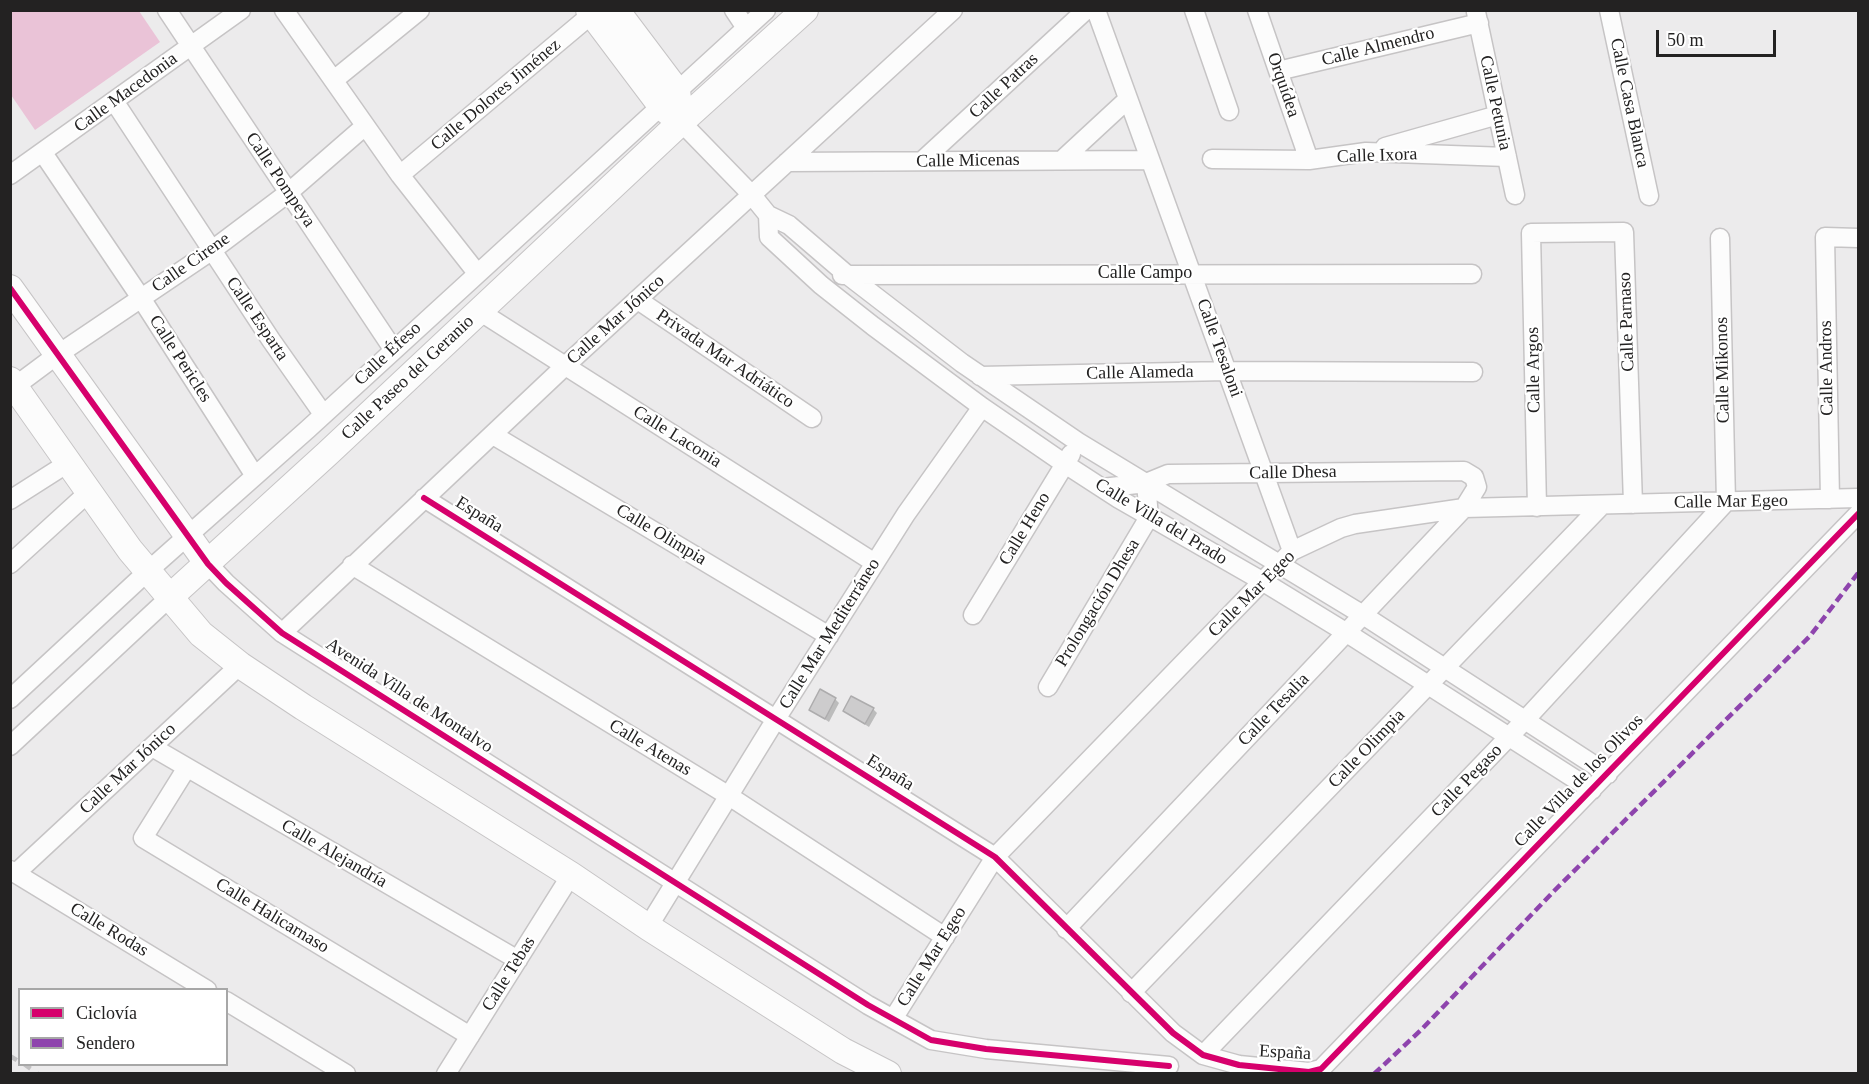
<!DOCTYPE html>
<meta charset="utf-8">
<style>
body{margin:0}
#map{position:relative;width:1869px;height:1084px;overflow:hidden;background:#ecebec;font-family:Georgia,serif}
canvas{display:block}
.frame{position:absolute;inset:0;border:12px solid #232222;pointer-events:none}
.legend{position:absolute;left:18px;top:988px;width:210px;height:78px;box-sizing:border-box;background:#fff;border:2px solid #a7a7a7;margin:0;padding:8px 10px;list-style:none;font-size:18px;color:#232222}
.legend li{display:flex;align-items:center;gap:12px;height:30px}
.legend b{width:30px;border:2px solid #a7a7a7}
.scale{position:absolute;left:1656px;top:30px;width:120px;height:27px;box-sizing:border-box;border:3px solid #232222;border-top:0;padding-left:8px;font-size:18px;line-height:21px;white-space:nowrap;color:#232222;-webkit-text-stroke:4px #fff;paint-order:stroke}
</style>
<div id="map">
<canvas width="1869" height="1084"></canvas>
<div class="frame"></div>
<ul class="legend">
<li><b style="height:8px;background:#d6006c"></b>Ciclovía</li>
<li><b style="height:8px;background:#8e44ad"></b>Sendero</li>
</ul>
<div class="scale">50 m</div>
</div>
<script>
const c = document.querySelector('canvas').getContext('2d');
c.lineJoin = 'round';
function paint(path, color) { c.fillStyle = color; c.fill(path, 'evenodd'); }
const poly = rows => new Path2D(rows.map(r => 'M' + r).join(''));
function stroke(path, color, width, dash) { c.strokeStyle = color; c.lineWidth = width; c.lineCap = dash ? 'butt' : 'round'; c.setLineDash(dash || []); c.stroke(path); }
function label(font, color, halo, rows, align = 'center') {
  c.font = font + ' Georgia,serif'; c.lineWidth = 4.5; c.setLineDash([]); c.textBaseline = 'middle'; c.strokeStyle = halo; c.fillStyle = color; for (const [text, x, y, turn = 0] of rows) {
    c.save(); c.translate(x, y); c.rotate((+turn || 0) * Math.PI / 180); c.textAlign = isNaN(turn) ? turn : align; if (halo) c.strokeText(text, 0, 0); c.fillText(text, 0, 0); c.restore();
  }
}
const green = poly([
 [10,11,139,11,160,42,35,130,11,95]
]);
const shadow = poly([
 [835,699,839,703,829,722,811,710],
 [873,709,877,713,869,727,844,711]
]);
const building = poly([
 [820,689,836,698,825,719,809,710,820,689],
 [851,696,874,708,865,724,843,711,851,696]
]);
const street = poly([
 [167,10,393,349],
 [284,10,400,175,477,273],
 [734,10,746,28],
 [1096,10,1292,551],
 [1194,10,1229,111],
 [1257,10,1309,160],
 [1609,10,1649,196],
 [1476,12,1515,195],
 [1278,71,1479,23],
 [334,80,420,10],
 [114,101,271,340,323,414],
 [681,122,751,194,768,215,789,225,845,273,962,363,1078,442,1363,615,1608,774],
 [1385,147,1498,115],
 [43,153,141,298,255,476],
 [1212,159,1309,160,1366,152,1507,157],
 [1062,160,1128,99],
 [922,161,1086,10],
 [787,162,1150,160],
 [10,175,241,10],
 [400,175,592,14],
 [768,215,769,237,821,285,873,326,982,407,1065,464,1119,499,1262,581,1347,633,1592,790],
 [842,275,1472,274],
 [638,300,812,418],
 [479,311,875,563],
 [980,376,1227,371,1473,372],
 [10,390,57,355,211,251,288,193,365,126],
 [493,435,829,636],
 [424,498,995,857,1173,1033,1203,1055,1239,1065,1309,1072,1321,1069,1858,514],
 [1830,499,1825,237,1858,238],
 [10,500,68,463],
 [1537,507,1531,233,1624,232,1633,504],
 [10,564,89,492],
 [208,564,226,583,282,633,868,1005,931,1040,986,1049,1169,1066],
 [352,565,729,796,945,937],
 [973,615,1071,454],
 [282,633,565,366,953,10],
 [1048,687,1149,517,1146,483],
 [10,699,148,571,308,429,766,10],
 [10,746,170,597],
 [152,747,518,960],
 [186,769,143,838,470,1036],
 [10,870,207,990],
 [16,873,240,665],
 [648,927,776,719,906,514,982,407],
 [1066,929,1464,508,1477,487,1474,477,1464,471,1168,474,1146,483,1102,488],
 [1131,993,1602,505],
 [226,1001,346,1074],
 [893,1019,995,857,1292,551,1341,528,1355,524,1464,508,1858,498],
 [1203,1055,1526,719,1726,502,1720,238],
 [446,1074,571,875]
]);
const secondary = poly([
 [589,10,662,107,681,122],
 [616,10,677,91,681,122],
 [10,288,208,564],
 [10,380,130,550,201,634,240,665,303,707,571,875,648,927,843,1051,888,1074],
 [170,597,328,453,681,122,805,10]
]);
const rail = poly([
 [10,1056,20,1062],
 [24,1064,38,1074]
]);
const quiet = poly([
 [1374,1074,1421,1030,1555,890,1810,636,1858,573]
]);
const cycleway = poly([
 [10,288,208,564,226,583,282,633,868,1005,931,1040,986,1049,1169,1066],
 [424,498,995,857,1173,1033,1203,1055,1239,1065,1309,1072,1321,1069,1858,514]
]);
const streetNames = [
 ["Calle Almendro",1378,47,-14],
 ["Orquídea",1283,85,71],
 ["Calle Patras",1004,86,-43],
 ["Calle Macedonia",126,93,-36],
 ["Calle Dolores Jiménez",496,95,-40],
 ["Calle Petunia",1495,103,78],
 ["Calle Casa Blanca",1629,103,78],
 ["Calle Ixora",1377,156,-2],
 ["Calle Micenas",968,161,-1],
 ["Calle Pompeya",280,180,56],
 ["Calle Cirene",191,263,-35],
 ["Calle Campo",1145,273],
 ["Calle Esparta",257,319,56],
 ["Calle Mar Jónico",616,320,-42],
 ["Calle Parnaso",1627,322,-92],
 ["Calle Tesaloni",1219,348,70],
 ["Calle Éfeso",388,354,-43],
 ["Calle Pericles",180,359,57],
 ["Privada Mar Adriático",725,359,34],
 ["Calle Andros",1827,368,-91],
 ["Calle Argos",1534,370,-91],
 ["Calle Mikonos",1723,370,-91],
 ["Calle Alameda",1140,373,-1],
 ["Calle Paseo del Geranio",408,378,-43],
 ["Calle Laconia",677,437,32],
 ["Calle Dhesa",1293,473,-1],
 ["Calle Mar Egeo",1731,502,-1],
 ["España",479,515,32],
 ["Calle Villa del Prado",1161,522,31],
 ["Calle Heno",1025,529,-59],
 ["Calle Olimpia",661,535,31],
 ["Calle Mar Egeo",1252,594,-45],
 ["Prolongación Dhesa",1098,603,-59],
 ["Calle Mar Mediterráneo",830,634,-58],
 ["Avenida Villa de Montalvo",409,696,33],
 ["Calle Tesalia",1274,710,-46],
 ["Calle Atenas",650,748,31],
 ["Calle Olimpia",1367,749,-46],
 ["Calle Mar Jónico",128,769,-43],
 ["España",890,773,32],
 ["Calle Pegaso",1467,781,-46],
 ["Calle Villa de los Olivos",1579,781,-46],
 ["Calle Alejandría",334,854,30],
 ["Calle Halicarnaso",272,916,31],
 ["Calle Rodas",109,930,31],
 ["Calle Mar Egeo",932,957,-58],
 ["Calle Tebas",509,974,-58],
 ["España",1285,1053,3]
];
paint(green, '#eac3d7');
paint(shadow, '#0003');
paint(building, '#cdcccd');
stroke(building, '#adacad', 1.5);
stroke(street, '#c6c4c5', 21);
stroke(secondary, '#c6c4c5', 28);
stroke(street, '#fcfcfc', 18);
stroke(secondary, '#fcfcfc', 26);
stroke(rail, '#c2c1c2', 4.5, [8, 8]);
stroke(quiet, '#8e44ad', 4.5, [9, 4.5]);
stroke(cycleway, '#d6006c', 6);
label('18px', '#232222', '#fff', streetNames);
</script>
